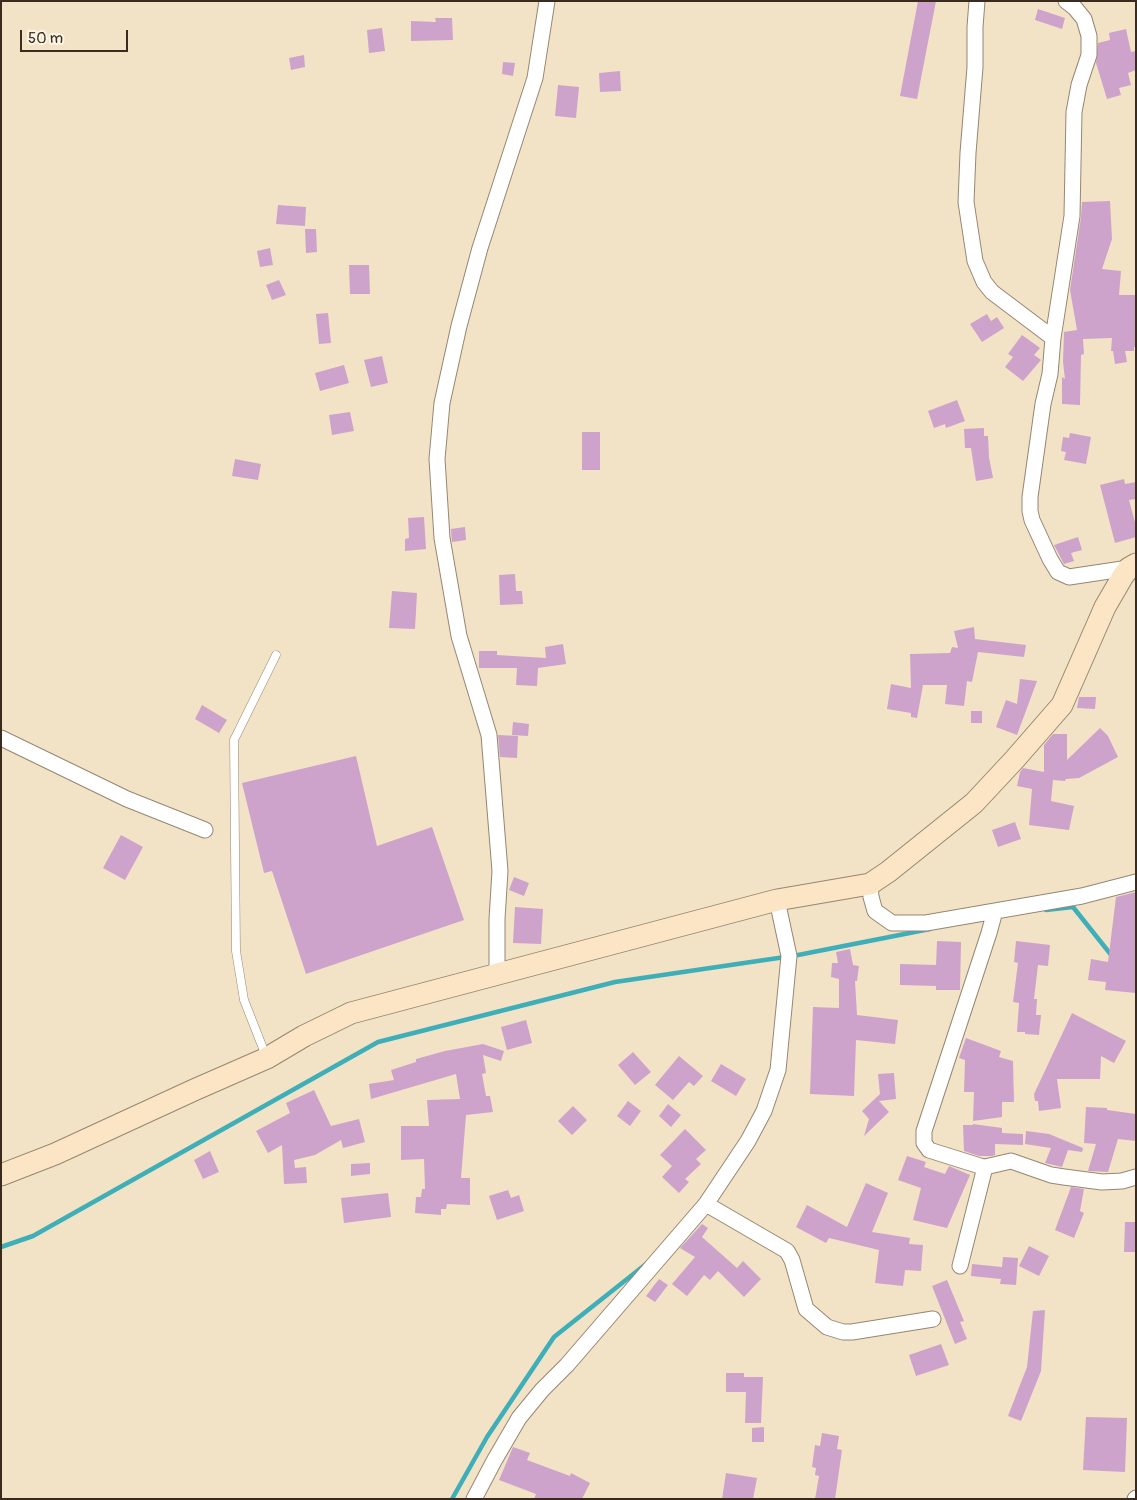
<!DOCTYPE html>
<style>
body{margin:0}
#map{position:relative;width:1137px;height:1500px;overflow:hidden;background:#f2e3c6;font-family:Pangolin,sans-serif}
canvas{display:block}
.frame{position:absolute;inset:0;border:2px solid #3b2a1e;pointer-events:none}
.scale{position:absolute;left:20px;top:30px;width:108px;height:22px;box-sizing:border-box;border:2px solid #3b2a1e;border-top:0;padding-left:6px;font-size:15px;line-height:18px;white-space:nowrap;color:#3b2a1e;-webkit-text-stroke:4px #fcf5e5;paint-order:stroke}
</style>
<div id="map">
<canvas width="1137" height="1500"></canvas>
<div class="frame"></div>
<div class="scale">50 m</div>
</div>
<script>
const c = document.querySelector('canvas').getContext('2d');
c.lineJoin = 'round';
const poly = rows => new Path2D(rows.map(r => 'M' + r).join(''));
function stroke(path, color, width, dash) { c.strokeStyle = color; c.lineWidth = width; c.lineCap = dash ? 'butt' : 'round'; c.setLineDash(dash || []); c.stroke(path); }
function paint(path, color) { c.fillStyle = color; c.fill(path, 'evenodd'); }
const stream = poly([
 [1046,910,1073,907,1112,956],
 [793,956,930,929],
 [1,1247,33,1236,378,1042,615,982,785,957],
 [452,1499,487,1437,554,1337,646,1264]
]);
const building = poly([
 [918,1,936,1,917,99,900,96],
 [1038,9,1065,18,1062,29,1035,20],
 [435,18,452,18,453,40,411,41,411,21,436,22],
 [382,28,385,51,369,53,367,30],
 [1126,29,1131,52,1136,51,1136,70,1128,73,1131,85,1119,88,1121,95,1107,99,1096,63,1098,43,1110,40,1109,33],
 [304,55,305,67,291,70,289,58],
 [503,62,515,63,513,76,502,74],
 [620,71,621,91,600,92,599,73],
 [558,85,579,87,576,118,555,116],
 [1110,201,1112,239,1102,269,1121,271,1119,295,1136,295,1136,347,1134,347,1134,351,1125,351,1127,362,1115,364,1113,351,1111,351,1112,338,1083,339,1084,354,1081,355,1080,405,1062,404,1062,377,1065,379,1063,362,1064,332,1077,330,1070,290,1081,217,1082,202],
 [278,205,306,207,305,226,276,224],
 [305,229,316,229,317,252,306,253],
 [270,248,273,265,260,267,257,251],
 [349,265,369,265,370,294,350,294],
 [279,280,286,295,272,300,266,285],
 [328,313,331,343,319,344,316,314],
 [987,314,991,321,997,317,1004,328,982,342,970,324],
 [1022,335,1040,348,1034,355,1041,360,1023,381,1005,367,1013,357,1008,354],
 [382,356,388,383,371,387,364,360],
 [344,365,349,383,320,391,315,373],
 [957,400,965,421,946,428,945,424,934,428,928,411],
 [350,412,354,431,332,435,329,415],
 [984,428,984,436,988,436,989,457,993,478,976,481,971,448,965,448,964,429],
 [582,432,600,432,600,470,582,470],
 [1070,433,1091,437,1086,464,1064,460,1066,452,1061,451,1063,437,1069,438],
 [235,459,261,464,258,480,232,476],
 [1124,479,1125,484,1136,482,1136,499,1129,500,1136,526,1136,537,1115,543,1100,485],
 [424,517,426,549,405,551,405,539,409,538,408,518],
 [465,527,466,540,452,542,451,529],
 [1078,537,1082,550,1071,553,1074,561,1064,564,1054,545],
 [515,574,516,591,522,591,523,604,500,605,499,575],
 [392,591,417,593,415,629,389,628],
 [974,627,975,639,1026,645,1024,657,978,652,972,682,967,681,964,706,945,704,947,685,923,685,917,718,911,717,911,713,887,709,891,684,911,688,910,654,950,653,952,647,958,648,954,631],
 [563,644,566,664,538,668,537,686,516,685,517,668,479,668,479,651,497,651,497,655,546,658,545,647],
 [1020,679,1037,681,1017,735,996,727,1006,700,1017,704],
 [1079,697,1096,697,1095,709,1077,708],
 [202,705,227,720,219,733,195,719],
 [971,711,982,711,982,723,971,723],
 [513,722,529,724,528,736,512,735],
 [1100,728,1108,736,1118,757,1079,778,1066,779,1065,781,1053,780,1051,801,1074,806,1069,830,1029,825,1032,789,1017,786,1020,772,1023,768,1044,772,1044,745,1053,734,1067,734,1067,760],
 [498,735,518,736,517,758,500,757],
 [356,756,377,846,432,827,464,920,306,974,272,871,264,873,242,783],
 [1015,822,1021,839,998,847,992,830],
 [121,835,143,847,125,880,103,868],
 [514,877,529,883,524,896,509,890],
 [1136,892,1136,993,1105,990,1106,982,1088,980,1091,959,1108,962,1116,897],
 [515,907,543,909,541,944,513,943],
 [937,941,961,942,960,990,936,990,936,986,900,985,900,964,936,965],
 [1016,941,1050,945,1048,966,1038,965,1034,999,1037,999,1036,1015,1041,1015,1039,1035,1025,1034,1025,1032,1017,1032,1019,1003,1013,1002,1018,963,1014,962],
 [850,949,853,965,859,966,857,981,855,981,857,1015,898,1020,895,1044,856,1040,854,1096,810,1094,813,1007,839,1008,839,979,831,977,832,963,838,963,836,952],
 [1072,1013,1126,1041,1114,1063,1101,1056,1100,1079,1057,1079,1061,1108,1039,1111,1038,1101,1035,1101,1034,1094],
 [526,1020,532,1043,507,1050,501,1027],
 [966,1038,1001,1051,999,1057,1013,1061,1014,1102,1002,1102,1002,1117,973,1121,974,1092,964,1092,965,1060,959,1058],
 [483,1044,504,1051,501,1061,483,1055,486,1073,482,1074,486,1096,490,1096,493,1112,466,1115,461,1178,470,1178,470,1205,447,1204,446,1209,441,1209,441,1215,415,1213,416,1197,421,1197,422,1189,425,1189,424,1159,401,1160,401,1126,429,1126,427,1100,460,1099,456,1074,371,1099,369,1084,394,1080,391,1070,416,1062,416,1059,445,1051],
 [633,1052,651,1072,635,1085,618,1065],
 [679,1056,703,1076,694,1086,689,1082,673,1100,655,1085],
 [721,1064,746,1079,736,1096,711,1081],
 [894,1073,896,1099,879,1101,889,1112,864,1136,869,1119,862,1111,880,1094,878,1074],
 [314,1090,331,1126,359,1119,365,1142,343,1148,341,1140,315,1155,294,1160,295,1168,306,1167,307,1183,284,1184,282,1145,268,1153,256,1131,290,1113,286,1103],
 [628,1101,641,1111,630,1126,617,1116],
 [668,1104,681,1115,671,1127,659,1116],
 [573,1106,587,1120,572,1135,558,1121],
 [1086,1107,1107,1108,1107,1110,1136,1114,1136,1141,1118,1139,1108,1172,1088,1171,1096,1144,1084,1143],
 [973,1124,1002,1128,1002,1133,1023,1134,1023,1145,995,1144,995,1155,992,1156,979,1156,964,1151,963,1125,973,1125],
 [685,1129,706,1150,696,1159,701,1164,685,1179,689,1182,679,1193,662,1177,672,1166,660,1155],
 [1026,1131,1049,1134,1083,1148,1082,1152,1068,1150,1062,1167,1045,1163,1051,1148,1025,1144],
 [210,1151,219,1172,203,1179,194,1160],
 [907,1156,926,1162,924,1167,945,1174,949,1166,970,1175,947,1228,913,1220,921,1188,898,1180],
 [370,1163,370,1174,351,1176,351,1164],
 [866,1183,888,1193,872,1232,910,1238,909,1244,923,1245,921,1271,905,1270,903,1286,875,1283,879,1250,829,1238,826,1243,796,1227,807,1205,847,1227],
 [1071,1187,1084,1189,1080,1211,1084,1213,1074,1238,1055,1230],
 [508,1190,511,1198,519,1195,524,1211,497,1220,489,1196],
 [388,1193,391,1217,344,1223,341,1198],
 [1125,1222,1136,1222,1136,1252,1124,1252],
 [702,1224,708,1228,702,1237,737,1268,743,1261,761,1279,744,1297,718,1271,710,1280,704,1275,687,1296,672,1284,695,1257,680,1248],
 [1029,1246,1049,1256,1039,1276,1019,1266],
 [1003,1257,1018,1258,1016,1285,1000,1284,1001,1279,971,1276,972,1264,1002,1267],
 [659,1279,668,1285,655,1302,646,1296],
 [947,1280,964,1321,960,1322,967,1339,955,1344,932,1286],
 [1045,1310,1041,1371,1021,1421,1008,1416,1027,1367,1033,1311],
 [941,1344,949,1365,916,1376,909,1355],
 [726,1373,744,1373,744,1377,763,1377,761,1423,745,1423,746,1392,726,1392],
 [1086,1417,1127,1418,1125,1472,1083,1470],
 [764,1427,764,1442,752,1442,752,1428],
 [822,1433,839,1436,837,1449,842,1450,835,1499,815,1499,819,1476,815,1475,816,1468,812,1467,815,1445,820,1446],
 [513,1447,530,1453,527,1460,570,1476,571,1473,590,1483,582,1499,534,1499,536,1494,499,1480],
 [726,1473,757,1478,753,1499,722,1499]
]);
const lane = poly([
 [266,1056,244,1000,236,951,234,740,276,655]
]);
const street = poly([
 [977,1,975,27,975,67,968,153,966,202,975,261,984,282,992,292,1053,338],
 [1066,1,1075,8,1084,19,1089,36,1089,55,1079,85,1074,112,1072,216,1053,338,1050,374,1043,404,1030,497,1030,511,1032,520,1050,559,1058,572,1069,577,1129,568],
 [1,738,127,799,205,830],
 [870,884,871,897,875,911,892,923,926,923,1082,896,1136,882],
 [995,911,989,933,924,1131,924,1143,929,1150,980,1166,985,1167,1011,1161,1051,1175,1064,1177,1102,1182,1122,1181,1136,1177],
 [497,974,497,919,500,871,489,735,459,636,442,538,437,459,442,403,459,326,480,248,535,78,547,1],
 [706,1204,787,1251,792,1260,806,1309,827,1327,843,1332,852,1332,933,1319],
 [960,1266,985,1167],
 [474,1499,494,1461,519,1418,542,1390,567,1365,706,1204,748,1141,764,1111,778,1070,789,956,777,900],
 [1135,1499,1136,1498]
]);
const secondary = poly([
 [1,1175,55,1154,194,1090,267,1058,304,1036,351,1013,777,900,870,884,888,872,974,803,1015,759,1062,705,1105,607,1123,576,1129,568,1136,564]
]);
stroke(stream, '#3eaeb9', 4.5);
paint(building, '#cda3cb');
stroke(lane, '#968672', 9);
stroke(street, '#968672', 17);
stroke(secondary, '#968672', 23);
stroke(lane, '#fff', 8);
stroke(street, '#fff', 15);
stroke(secondary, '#fce5c4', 21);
</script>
